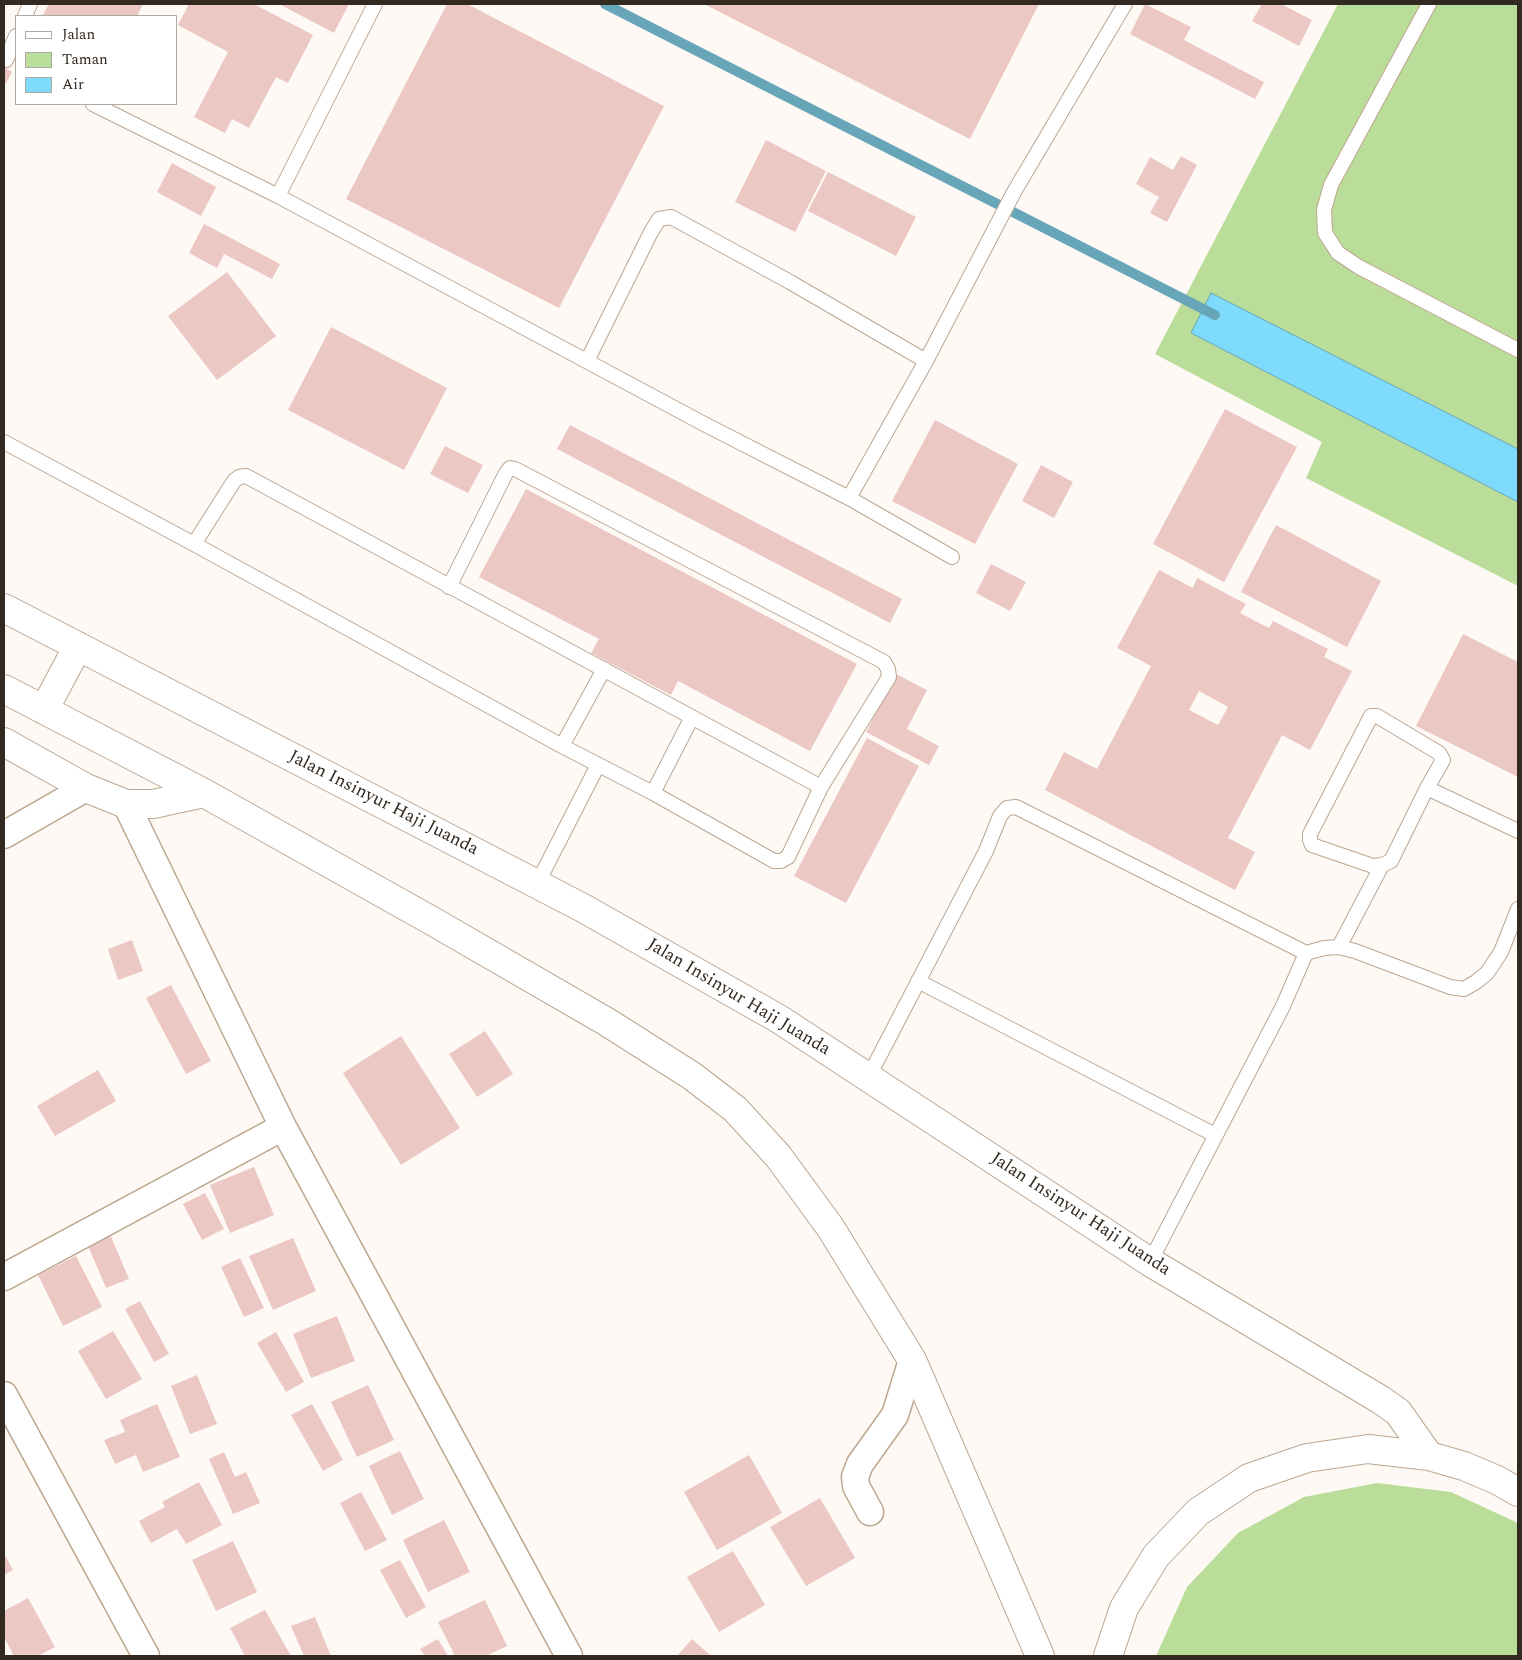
<!DOCTYPE html>
<style>
body{margin:0}
#map{position:relative;width:1522px;height:1660px;overflow:hidden;background:#fef9f5;font-family:Spectral,serif}
canvas{display:block}
.frame{position:absolute;inset:0;border:5px solid #322920;pointer-events:none}
.legend{position:absolute;left:15px;top:15px;width:162px;height:90px;box-sizing:border-box;background:#fff;border:1px solid #ada9a6;margin:0;padding:6px 9px;list-style:none;font-size:15px;color:#322920}
.legend li{display:flex;align-items:center;gap:10px;height:25px}
.legend b{width:25px;border:1px solid #ada9a6}
</style>
<div id="map">
<canvas width="1522" height="1660"></canvas>
<div class="frame"></div>
<ul class="legend">
<li><b style="height:6px;background:#fff"></b>Jalan</li>
<li><b style="height:14px;background:#bbdd9a"></b>Taman</li>
<li><b style="height:14px;background:#7edbfb"></b>Air</li>
</ul>
</div>
<script>
const c = document.querySelector('canvas').getContext('2d');
c.lineJoin = 'round';
function paint(path, color) { c.fillStyle = color; c.fill(path, 'evenodd'); }
const poly = rows => new Path2D(rows.map(r => 'M' + r).join(''));
function stroke(path, color, width, dash) { c.strokeStyle = color; c.lineWidth = width; c.lineCap = dash ? 'butt' : 'round'; c.setLineDash(dash || []); c.stroke(path); }
function label(font, color, halo, rows, align = 'center') {
  c.font = font + ' Spectral,serif'; c.lineWidth = 4; c.setLineDash([]); c.textBaseline = 'middle'; c.strokeStyle = halo; c.fillStyle = color; for (const [text, x, y, turn = 0] of rows) {
    c.save(); c.translate(x, y); c.rotate((+turn || 0) * Math.PI / 180); c.textAlign = isNaN(turn) ? turn : align; if (halo) c.strokeText(text, 0, 0); c.fillText(text, 0, 0); c.restore();
  }
}
const green = poly([
 [1338,4,1518,4,1518,586,1306,478,1322,442,1155,354],
 [1377,1483,1451,1492,1518,1523,1518,1656,1156,1656,1187,1587,1238,1533,1304,1497]
]);
const water = poly([
 [1211,293,1518,449,1518,502,1191,333,1211,293]
]);
const stream = poly([
 [605,4,1215,315]
]);
const building = poly([
 [49,4,143,4,137,16,42,16],
 [189,4,254,4,313,35,288,83,276,77,249,128,232,119,225,133,194,117,228,52,178,25],
 [279,4,349,4,334,33],
 [447,4,467,4,664,106,559,308,346,199],
 [704,4,1039,4,970,139],
 [1145,4,1191,27,1184,40,1264,82,1255,99,1130,34],
 [1262,4,1281,4,1312,20,1299,46,1252,21],
 [4,67,12,72,4,87],
 [766,140,826,171,795,232,735,202],
 [1181,156,1197,165,1167,222,1150,213,1159,197,1136,184,1150,157,1173,170],
 [172,163,216,187,201,216,157,192],
 [828,172,916,217,896,256,808,211],
 [204,224,280,264,272,279,224,254,217,268,189,253],
 [227,272,276,336,217,380,168,316],
 [331,327,447,388,404,470,288,410],
 [1225,409,1297,447,1224,582,1153,544],
 [935,420,1018,464,975,544,892,501],
 [570,425,902,599,890,623,557,449],
 [445,446,483,465,468,493,430,474],
 [1041,465,1073,482,1054,518,1022,501],
 [526,489,857,664,810,751,678,681,671,695,591,653,599,639,479,577],
 [1276,525,1381,581,1347,647,1241,592],
 [991,564,1026,582,1010,611,976,593],
 [1159,570,1193,588,1197,578,1246,604,1240,613,1269,628,1273,621,1328,649,1324,657,1352,671,1310,750,1282,735,1228,838,1255,852,1235,890,1045,790,1064,752,1097,769,1151,666,1117,648],
 [1199,691,1228,707,1218,725,1189,710],
 [1463,634,1518,662,1518,777,1416,726],
 [896,674,927,690,907,729,939,746,929,765,866,732],
 [867,738,919,766,846,903,794,876],
 [132,940,143,971,118,980,108,949],
 [171,985,211,1061,186,1074,146,998],
 [485,1031,513,1074,477,1097,449,1054],
 [401,1036,460,1128,401,1165,343,1073],
 [98,1070,116,1101,55,1136,37,1106],
 [254,1167,274,1215,230,1233,210,1185],
 [205,1193,224,1229,202,1240,183,1204],
 [109,1232,129,1279,106,1288,86,1241],
 [293,1238,316,1291,273,1310,249,1256],
 [76,1256,102,1307,63,1326,38,1275],
 [240,1258,264,1308,244,1317,221,1267],
 [140,1301,169,1354,154,1362,125,1309],
 [337,1316,355,1361,311,1378,293,1334],
 [113,1331,142,1379,106,1399,78,1351],
 [276,1332,304,1382,286,1392,257,1343],
 [197,1375,217,1424,190,1434,171,1386],
 [368,1385,394,1440,357,1457,331,1402],
 [157,1404,180,1457,143,1472,136,1455,115,1464,104,1440,125,1432,120,1420],
 [312,1404,343,1460,323,1471,291,1415],
 [400,1451,424,1499,392,1515,369,1466],
 [224,1452,235,1477,246,1472,260,1503,233,1514,209,1459],
 [749,1455,782,1513,717,1550,684,1492],
 [199,1482,222,1525,186,1544,177,1529,151,1543,139,1521,165,1507,162,1502],
 [361,1492,387,1540,365,1551,340,1503],
 [820,1498,855,1558,806,1586,770,1527],
 [444,1520,470,1572,428,1592,403,1540],
 [233,1541,257,1592,216,1611,192,1560],
 [733,1551,765,1605,719,1632,687,1577],
 [4,1553,13,1570,4,1575],
 [400,1560,426,1607,406,1618,380,1570],
 [28,1598,55,1647,38,1656,14,1656,4,1637,4,1611],
 [485,1600,507,1646,486,1656,455,1656,438,1622],
 [265,1610,291,1656,245,1656,230,1628],
 [315,1617,331,1656,304,1656,291,1626],
 [438,1639,448,1656,425,1656,420,1649],
 [692,1639,711,1656,677,1656]
]);
const lane = poly([
 [1429,4,1331,185,1324,210,1325,233,1338,253,1359,267,1518,350],
 [25,16,30,4],
 [6,60,16,36],
 [93,104,278,196,706,425,849,498,952,557],
 [278,196,375,4],
 [587,361,651,232,659,219,671,217,790,282,926,361],
 [4,442,194,544,562,746,653,793,774,861,781,861,788,857,821,787,889,677,888,669,884,662,515,469,510,468,506,473,449,587],
 [849,498,926,361,1014,192,1125,4],
 [194,544,234,481,239,477,246,476,821,787],
 [1371,716,1377,716,1439,753,1443,760,1427,788,1391,861,1382,865,1373,866,1312,845,1310,840,1310,834,1371,716],
 [562,746,604,669],
 [1427,788,1518,831],
 [653,793,692,717],
 [537,884,598,765],
 [1339,947,1382,865],
 [918,981,1215,1135],
 [868,1078,986,851,1000,816,1007,808,1016,807,1306,953,1324,948,1339,947,1355,951,1450,987,1464,989,1476,982,1487,973,1501,952,1518,909],
 [1150,1262,1283,1006,1306,953]
]);
const street = poly([
 [126,804,283,1127,569,1656],
 [4,835,86,788],
 [4,1277,283,1127],
 [4,1395,146,1656],
 [870,1512,856,1486,855,1477,860,1464,895,1415,912,1360]
]);
const secondary = poly([
 [4,742,86,788,126,804,153,804,204,793]
]);
const highway = poly([
 [4,608,583,908,779,1019,1150,1262,1381,1400,1398,1412,1429,1456],
 [4,689,204,793,434,922,607,1022,692,1076,735,1109,778,1156,830,1227,912,1360,1040,1656],
 [44,710,78,646],
 [1108,1656,1124,1608,1156,1556,1198,1512,1249,1478,1307,1458,1368,1449,1429,1456,1464,1466,1497,1480,1518,1492]
]);
const streetNames = [
 ["Jalan Insinyur Haji Juanda",383,804,27],
 ["Jalan Insinyur Haji Juanda",738,998,31],
 ["Jalan Insinyur Haji Juanda",1080,1215,33]
];
paint(green, '#bbdd9a');
paint(water, '#7edbfb');
stroke(water, '#67a6b9', 1);
stroke(stream, '#67a6b9', 10);
paint(building, '#ebc8c4');
stroke(lane, '#bda690', 16);
stroke(street, '#bda690', 29);
stroke(secondary, '#bda690', 30);
stroke(highway, '#bda690', 30);
stroke(lane, '#fff', 14);
stroke(street, '#fff', 26);
stroke(secondary, '#fff', 28);
stroke(highway, '#fff', 28);
label('18px', '#322920', '#fff', streetNames);
</script>
